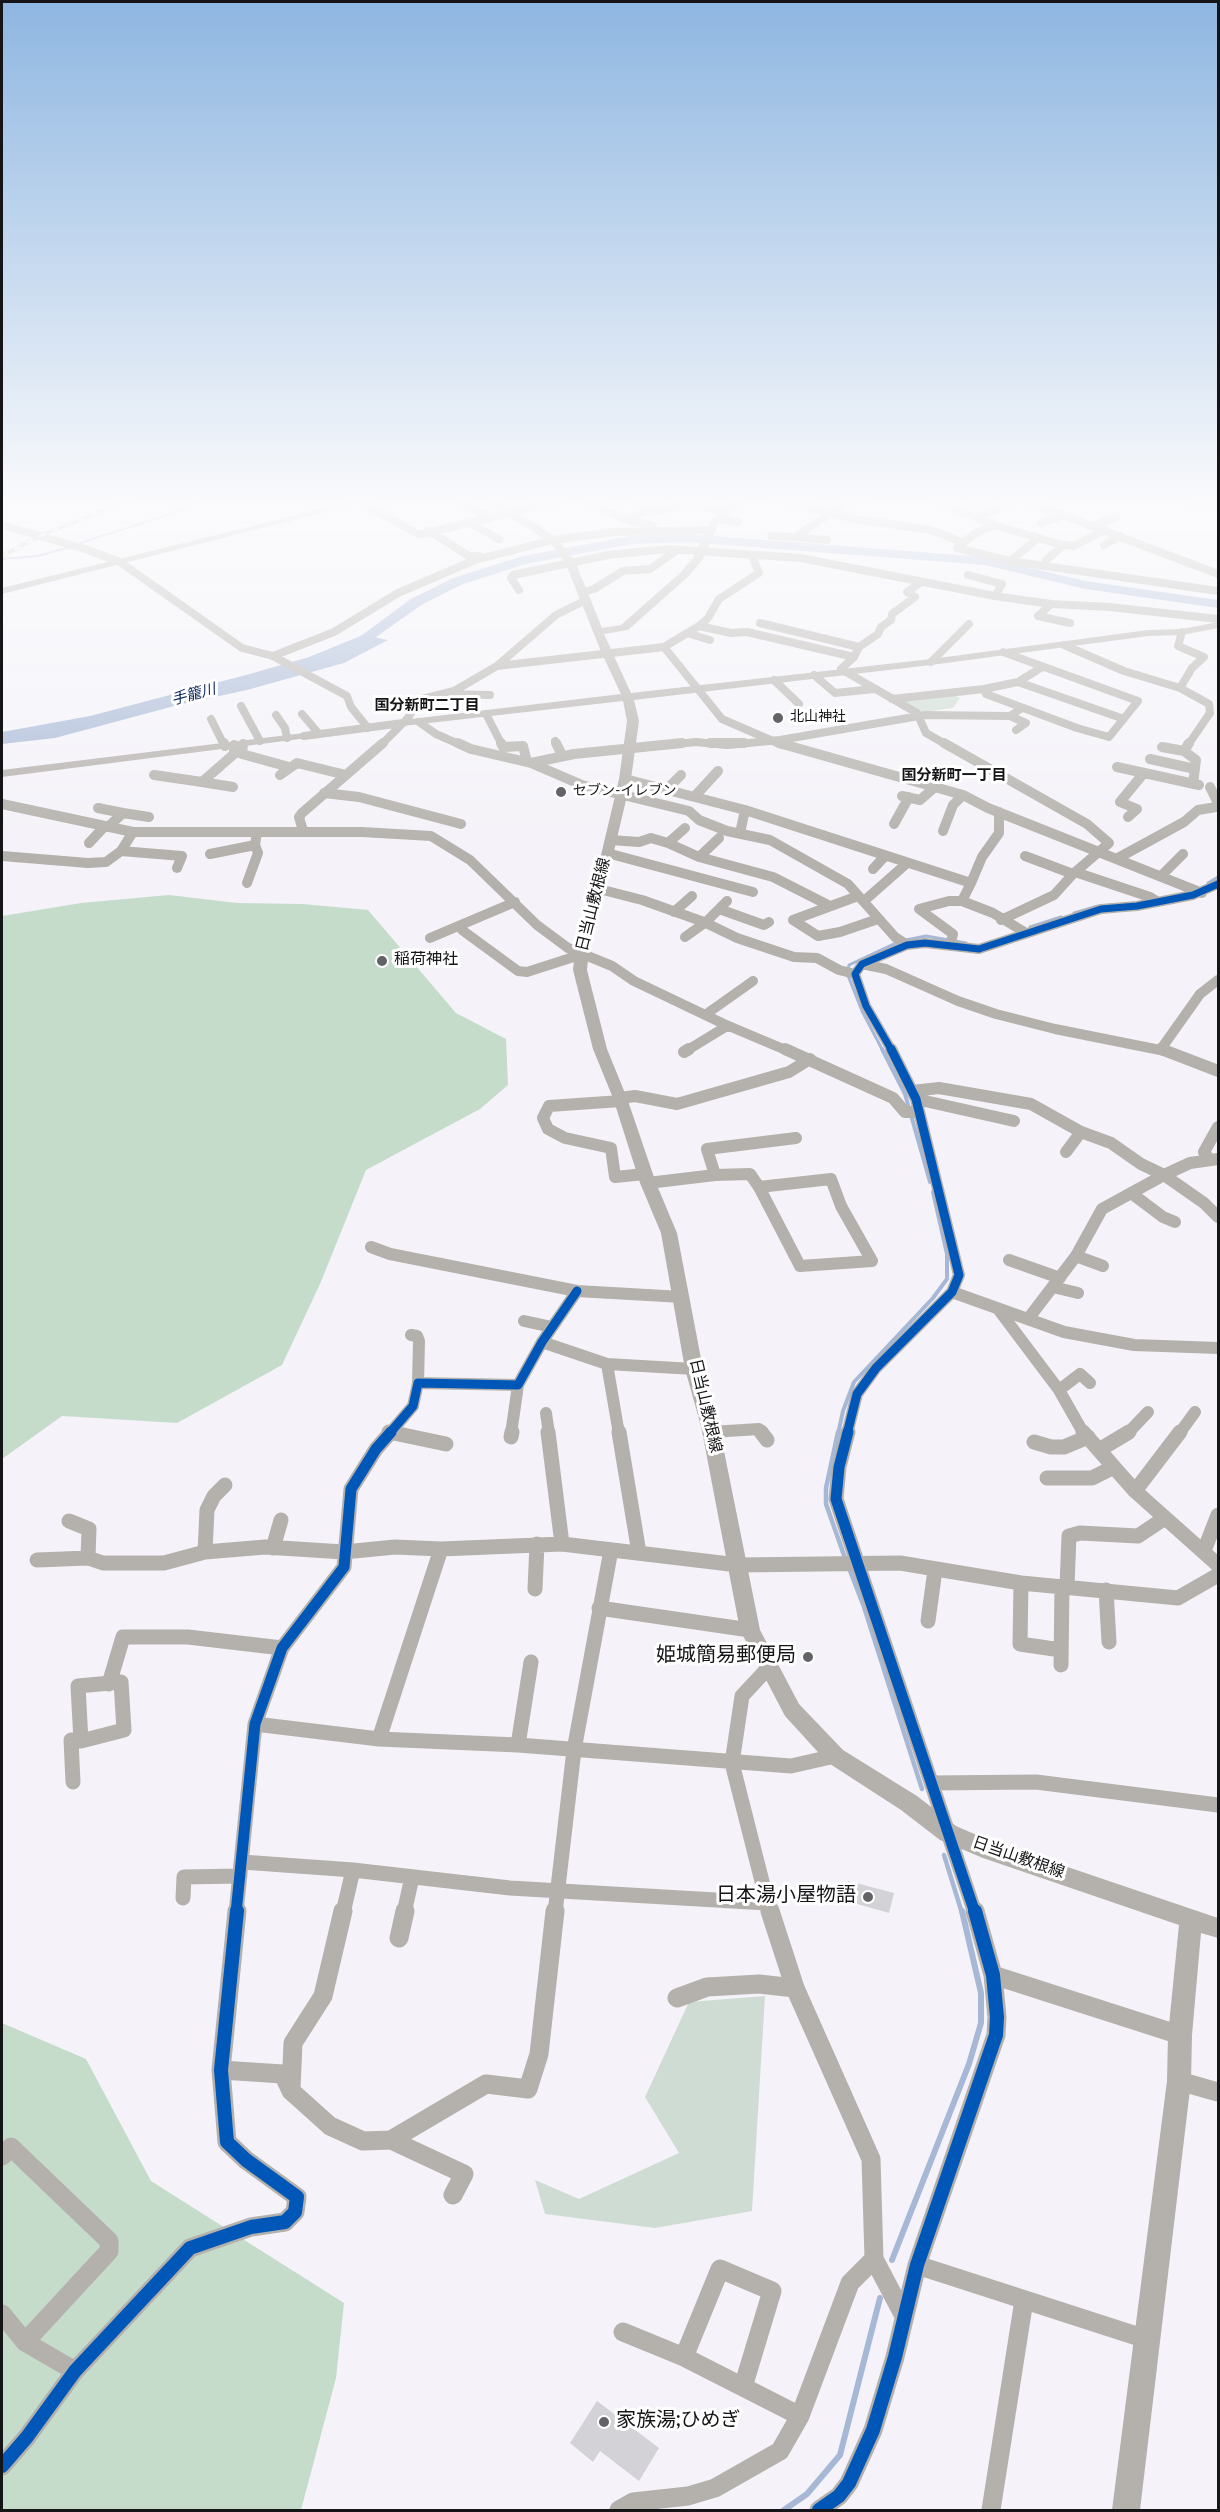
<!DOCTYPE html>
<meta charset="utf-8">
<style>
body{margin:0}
#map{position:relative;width:1220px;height:2512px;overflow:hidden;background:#f5f3f9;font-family:Overpass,sans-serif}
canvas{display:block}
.frame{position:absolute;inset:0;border:3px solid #151417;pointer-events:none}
</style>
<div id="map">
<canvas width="1220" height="2512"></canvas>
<div class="frame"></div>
</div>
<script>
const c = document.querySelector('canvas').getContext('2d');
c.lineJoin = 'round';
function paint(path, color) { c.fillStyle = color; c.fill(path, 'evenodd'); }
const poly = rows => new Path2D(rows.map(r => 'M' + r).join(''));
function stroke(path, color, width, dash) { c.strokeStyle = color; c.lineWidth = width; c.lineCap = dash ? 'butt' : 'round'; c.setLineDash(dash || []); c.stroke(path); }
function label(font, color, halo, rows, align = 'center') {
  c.font = font + ' Overpass,"Noto Sans JP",sans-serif'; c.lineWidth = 6; c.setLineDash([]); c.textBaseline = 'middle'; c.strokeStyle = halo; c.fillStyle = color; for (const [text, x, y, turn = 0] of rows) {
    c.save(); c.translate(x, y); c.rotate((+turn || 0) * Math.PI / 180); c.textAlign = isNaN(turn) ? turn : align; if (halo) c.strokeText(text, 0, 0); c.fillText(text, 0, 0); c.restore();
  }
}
const green = poly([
 [952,694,960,698,953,708,923,712,900,701],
 [765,1996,752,2211,655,2228,545,2214,535,2180,579,2199,679,2153,645,2097,689,2002]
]);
const forest = poly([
 [169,895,237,903,303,904,368,910,456,1013,506,1039,508,1085,480,1109,366,1170,320,1284,282,1365,177,1423,62,1416,2,1459,2,916,81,903],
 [2,2023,86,2059,151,2181,344,2303,336,2378,301,2510,2,2510]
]);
const water = poly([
 [363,635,388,640,344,663,247,690,178,705,55,738,2,744,2,732,90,716,246,675,309,657]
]);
const streamFar4 = poly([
 [80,543,180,511,200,500],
 [2,559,38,556,67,548]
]);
const streamFar3 = poly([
 [1208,883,1218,877],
 [1074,913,1098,906],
 [1030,927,1061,917],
 [906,940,926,936,966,943],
 [883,1051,862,1011,847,973,849,965,898,942]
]);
const streamFar2 = poly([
 [882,1049,905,1094,930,1182],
 [838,1434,843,1411,854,1382,933,1298,947,1279,947,1254,933,1192]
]);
const streamFar1 = poly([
 [838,1432,826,1488,826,1504,845,1558],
 [849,1568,864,1607,922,1789],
 [944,1855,962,1913]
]);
const stream = poly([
 [892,2260,969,2064,981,2023,981,1993,962,1911],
 [784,2510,807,2494,840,2455,880,2298]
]);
const river = poly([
 [687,534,985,557,1085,581,1218,600,1218,608,1085,589,985,565,687,542,631,544,526,564,463,584,421,605,351,655,341,655,339,652,411,599,453,578,523,556,631,536,687,534]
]);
const building = poly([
 [848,1881,894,1893,889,1913,843,1900],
 [597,2401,659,2448,639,2481,600,2451,593,2462,570,2443]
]);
const streetFar4 = poly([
 [456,500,490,518],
 [587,500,624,519,653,526],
 [639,500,660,509],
 [776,500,831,513,842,506,862,500],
 [934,500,995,525,1058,544,1074,546,1105,530],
 [978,500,989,500],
 [1023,500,1218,574],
 [361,502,418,534,423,534,562,500],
 [687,503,726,512],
 [1193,503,1218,507],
 [977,517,1019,500],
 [718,519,738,522],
 [629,520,640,513,678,507,692,500],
 [470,523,499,539],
 [1041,523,1063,515],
 [2,525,85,549,120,562,242,648,273,656,347,696,351,707,368,728],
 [995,525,974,534,957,548,1010,561,1218,591],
 [1093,526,1116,517],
 [429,531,469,556,479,556],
 [771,536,795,537,831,513,855,519,931,530,962,542],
 [795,537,827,540],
 [1104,545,1120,536],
 [752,556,759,573,719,599,708,618,699,626,664,647,722,719,782,745],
 [1046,560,1064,545],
 [1010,561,1037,539],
 [968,575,1002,584,995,596],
 [920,583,907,592,915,597,892,614,891,620,881,627,878,634,859,647,854,657,841,669,917,713,926,733,947,745],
 [519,590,511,578,513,575,608,555,668,549,801,558,995,596,1051,604,1110,607,1218,619],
 [583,592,594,589,623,571,650,569,677,550],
 [1051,604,1038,616,1070,623],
 [760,623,859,647],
 [699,626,731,633,747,632,854,657],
 [687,633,710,640],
 [1064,645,1124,671,1180,688,1209,704,1210,713,1188,745],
 [1003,652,1138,701,1109,737,1077,728,986,694,984,689,1018,682,1042,667],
 [273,656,334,632,398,593,475,560,553,540,614,532,710,530],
 [931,662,969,624],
 [498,665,556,615,586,600],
 [814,675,835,693,874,689],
 [774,680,799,704],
 [1018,682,1124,719],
 [1180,688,1192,668,1204,657,1178,646,1182,632],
 [451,694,490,695],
 [892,699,984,689],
 [241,706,260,741],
 [302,714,319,734],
 [486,714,502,745],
 [276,715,285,728,287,738],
 [1010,716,1026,723,1016,730],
 [211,719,224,745],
 [419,722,436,734,461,745],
 [304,736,403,723],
 [555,741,557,745],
 [381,745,408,718,418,700,454,691,497,666,664,647],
 [667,745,696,742,726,745],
 [728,745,780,740,925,715,1010,716,1022,708]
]);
const streetFar3 = poly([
 [224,743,225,746],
 [458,743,471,749,531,763,582,785,689,811,699,820,727,831,770,840,848,884,895,937,907,945],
 [501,743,503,747,523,746,527,762],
 [556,743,562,755],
 [710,743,744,743],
 [779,743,963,795,988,808,1202,893],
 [944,743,1087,824,1109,843,1073,874,1054,895,1001,920],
 [1189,743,1184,751,1196,760,1193,784],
 [243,744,242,754,289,767],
 [1162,747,1184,751],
 [1150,759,1195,769],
 [531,763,574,754,682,743],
 [1117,767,1199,785],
 [154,775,202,782],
 [280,775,297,763,346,775],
 [625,779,745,810,971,883,962,901],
 [233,787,202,782,234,754,234,745],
 [667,789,681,775],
 [324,793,359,797,461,824],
 [695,796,718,771],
 [902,796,920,800,935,787],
 [2,804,133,832,362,832,431,836,470,860,537,925,568,948,612,966,634,981,724,1024,788,1051],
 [98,808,123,813,108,827],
 [123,813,149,817],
 [1128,817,1137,809,1120,802,1143,774],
 [894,824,909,797],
 [303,831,299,817,302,813,383,743],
 [943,831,953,805,963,795],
 [740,833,745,810],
 [611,840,639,842,651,838,668,843,699,857,773,877,830,906],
 [89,843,104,827],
 [668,843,685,828],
 [121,851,182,856,177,868],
 [607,853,753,892],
 [210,854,255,845,257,832],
 [2,856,88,863,106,862,121,851,133,832],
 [1025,856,1073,874],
 [699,857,719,838],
 [1118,858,1184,822,1198,810,1216,807,1217,801,1210,787],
 [873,869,885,856],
 [1075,872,1150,897,1158,902],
 [1162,875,1183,854],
 [247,883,258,853,255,845],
 [971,883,982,857,999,833,999,812],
 [599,889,642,900,704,922,737,938,794,957,817,958,839,970,855,974],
 [858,896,793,920,818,936,840,932,878,919],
 [864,901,906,864],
 [719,909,764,925,769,922],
 [674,912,692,896],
 [463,924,462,930,518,971,527,972,583,954],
 [685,937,706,922,727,901],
 [430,938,515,902],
 [950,946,953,934,919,909,949,901,962,901,993,913,1026,933],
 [862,964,886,969,958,1001,996,1014,1055,1029,1165,1051],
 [705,1015,753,981],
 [1161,1049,1200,994,1218,980],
 [686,1051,727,1026],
 [892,1051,866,1006,855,974,862,964,907,945,925,943,979,949,1101,909,1137,906,1193,895,1218,884]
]);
const streetFar2 = poly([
 [785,1049,893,1098,905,1112,919,1112],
 [1161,1049,1218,1071],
 [684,1052,689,1049],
 [912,1091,939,1088,1031,1104,1081,1132],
 [620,1098,635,1096,677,1104,789,1072,810,1059],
 [916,1099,1014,1121],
 [621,1101,549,1106,543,1118,548,1129,565,1138,611,1148,615,1177,645,1174],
 [1066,1152,1081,1132,1111,1143,1141,1164,1164,1175],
 [1209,1159,1204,1152,1218,1127],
 [1218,1159,1190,1163,1164,1175,1204,1203,1218,1217],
 [715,1175,707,1149,796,1138],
 [831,1179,841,1206,872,1261,800,1266,759,1187,831,1179],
 [648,1183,715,1175,750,1174,759,1187],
 [1131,1193,1163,1217,1175,1222],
 [371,1247,390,1254,577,1291,682,1297],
 [1076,1256,1103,1266],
 [1009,1260,1060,1278],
 [1053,1287,1078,1293],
 [952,1292,1064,1332,1134,1345,1218,1348],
 [998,1309,1059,1390,1084,1434],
 [1028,1319,1076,1256,1102,1209,1164,1175],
 [524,1321,552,1327],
 [411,1335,417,1336,419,1341,418,1383],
 [542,1342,607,1364,694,1369],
 [607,1364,619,1434],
 [1059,1390,1080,1374,1090,1383],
 [546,1413,549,1434],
 [389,1432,396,1434],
 [711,1432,759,1429,762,1434],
 [389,1434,413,1406,418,1383,518,1385,542,1342,577,1291],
 [511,1434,518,1385],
 [847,1434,857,1394,876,1368,952,1292,959,1275,916,1099,891,1049],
 [1127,1434,1148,1412],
 [1179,1434,1195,1412]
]);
const streetFar1 = poly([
 [389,1432,446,1444],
 [548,1432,562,1544],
 [619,1432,639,1553],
 [761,1432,767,1440],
 [848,1432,839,1467,836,1499,975,1913],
 [1083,1432,1135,1491,1218,1565],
 [511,1437,512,1432],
 [1034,1442,1051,1447,1064,1447,1088,1437],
 [1099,1450,1129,1432],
 [1047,1478,1092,1478,1114,1467],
 [1135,1491,1180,1432],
 [69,1521,89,1529,88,1558,103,1563,164,1563,205,1552,265,1547,344,1552,395,1547,441,1549,562,1544,738,1565,900,1563,1021,1583,1178,1598,1218,1575],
 [273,1548,281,1520],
 [1204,1551,1218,1515],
 [205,1552,207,1510,214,1496,225,1485],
 [37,1560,88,1558],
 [1021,1583,1020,1644,1061,1650],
 [1067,1586,1069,1536,1080,1533,1138,1536,1165,1518],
 [535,1589,537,1544],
 [1106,1590,1109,1642],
 [599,1608,750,1630],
 [928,1621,935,1570],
 [1061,1665,1062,1586],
 [770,1666,742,1696,732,1763,770,1913],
 [121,1682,124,1730,81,1741,78,1686,121,1682],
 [109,1684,123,1637,188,1637,282,1648],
 [255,1724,379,1739,518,1745,791,1766,835,1756],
 [379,1739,441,1549],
 [518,1745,531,1662],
 [73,1782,71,1740,81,1741],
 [932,1783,1036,1782,1218,1805],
 [242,1862,353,1870,510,1888,767,1903],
 [183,1898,184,1877,240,1876],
 [236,1913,255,1724,282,1648,344,1567,351,1489,376,1449,391,1432],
 [343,1913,353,1870],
 [404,1913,412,1877],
 [555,1913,574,1750,611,1550]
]);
const street = poly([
 [770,1911,795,1988,871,2159,874,2259,903,2314],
 [399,1938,405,1911],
 [993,1975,1180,2035],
 [677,1998,707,1987,759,1984,795,1988],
 [221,2070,283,2074,291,2091,330,2126,363,2141,391,2140,486,2084,528,2089,539,2054,555,1911],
 [1179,2081,1218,2092],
 [291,2089,293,2043,323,1996,343,1911],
 [391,2140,464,2174,453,2195],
 [2,2156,11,2147,109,2241,109,2251,25,2342],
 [917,2265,1146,2339],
 [2,2314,25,2342,75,2371],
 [623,2332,684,2357],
 [743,2387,772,2291,720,2269,684,2357,800,2416],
 [2,2466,27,2437,75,2371,190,2248,251,2227,285,2222,295,2212,297,2197,246,2160,227,2142,221,2070,237,1911],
 [619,2510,633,2502,688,2496,715,2488,780,2451,800,2416,850,2283,874,2259],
 [819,2510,839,2496,849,2483,873,2430,895,2357,917,2265,996,2035,997,2017,993,1975,975,1911],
 [991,2510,1024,2300]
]);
const secondary = poly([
 [357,500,373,500,2,594,2,588,357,500],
 [482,500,494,500,538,525,557,539,575,561,602,628,621,625,681,572,693,558,712,519,736,500,747,500,719,522,703,559,689,576,628,630,604,634,631,693,931,659,1148,630,1182,629,1218,622,1218,628,1182,635,1148,636,931,665,634,700,639,721,631,779,605,889,590,941,587,970,607,1049,627,1098,656,1183,677,1233,703,1369,719,1426,760,1630,799,1704,843,1750,917,1796,956,1826,988,1840,1218,1918,1218,1938,1201,1933,1192,2035,1191,2081,1140,2510,1112,2510,1167,2081,1168,2035,1179,1925,983,1858,940,1840,901,1810,827,1762,785,1716,740,1630,701,1426,685,1369,661,1233,640,1183,613,1098,593,1049,573,970,576,941,593,889,619,779,627,721,623,701,403,726,397,723,403,720,621,694,602,654,565,562,551,543,482,500],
 [304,733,310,736,308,738,2,777,2,770,304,733]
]);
const rail = poly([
 [2,556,44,534,132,500]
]);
const cyclewayFar3 = poly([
 [892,1051,866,1006,855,974,862,964,907,945,925,943,979,949,1101,909,1137,906,1193,895,1218,884]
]);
const cyclewayFar2 = poly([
 [389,1434,413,1406,418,1383,518,1385,542,1342,577,1291],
 [847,1434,857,1394,876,1368,952,1292,959,1275,916,1099,891,1049]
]);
const cyclewayFar1 = poly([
 [848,1432,839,1467,836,1499,975,1913],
 [236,1913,255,1724,282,1648,344,1567,351,1489,376,1449,391,1432]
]);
const cycleway = poly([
 [2,2466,27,2437,75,2371,190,2248,251,2227,285,2222,295,2212,297,2197,246,2160,227,2142,221,2070,237,1911],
 [819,2510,839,2496,849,2483,873,2430,895,2357,917,2265,996,2035,997,2017,993,1975,975,1911]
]);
const markers = [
 [778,718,6,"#636266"],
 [561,792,6,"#636266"],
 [382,961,6,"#636266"],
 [808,1657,6,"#636266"],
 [868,1897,6,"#636266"],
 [604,2422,6,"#636266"]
];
const farPoinames = [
 ["北山神社",790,718],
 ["セブン-イレブン",573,792]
];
const farWaternames = [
 ["手籠川",194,696,-15]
];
const farNeighbourhoodnames = [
 ["国分新町二丁目",427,707],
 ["国分新町一丁目",954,777]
];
const streetNames = [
 ["日当山敷根線",595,905,-76],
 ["日当山敷根線",704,1406,77],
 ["日当山敷根線",1018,1859,19]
];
const poiNames = [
 ["稲荷神社",394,961]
];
const nearPoinames = [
 ["姫城簡易郵便局",796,1657],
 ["日本湯小屋物語",856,1897],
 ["家族湯;ひめぎ",616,2422,"left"]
];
paint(green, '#cedcd3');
paint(forest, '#c5dccb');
paint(water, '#a7b8d6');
stroke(streamFar4, '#a7b8d6', 2);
stroke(streamFar3, '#a7b8d6', 3);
stroke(streamFar2, '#a7b8d6', 4);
stroke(streamFar1, '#a7b8d6', 4.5);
stroke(stream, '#a7b8d6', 6);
paint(river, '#a7b8d6');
paint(building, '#d3d2d6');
stroke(streetFar4, '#b4b1ac', 8);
stroke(streetFar3, '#b4b1ac', 10);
stroke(streetFar2, '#b4b1ac', 12);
stroke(streetFar1, '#b4b1ac', 15);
stroke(street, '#b4b1ac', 19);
paint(secondary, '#b4b0ab');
stroke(rail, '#b9b7b7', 4);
stroke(rail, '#fff', 2, [7]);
stroke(cyclewayFar3, '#0057b8', 7);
stroke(cyclewayFar2, '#0057b8', 9);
stroke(cyclewayFar1, '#0057b8', 11);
stroke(cycleway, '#0057b8', 14);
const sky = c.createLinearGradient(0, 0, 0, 852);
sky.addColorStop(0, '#8eb6e1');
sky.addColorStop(0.59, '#fafafc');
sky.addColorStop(1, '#fafafc00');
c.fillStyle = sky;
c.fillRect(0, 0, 1220, 852);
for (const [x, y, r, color] of markers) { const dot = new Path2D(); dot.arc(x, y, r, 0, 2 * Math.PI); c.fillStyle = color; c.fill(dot); stroke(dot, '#fff', 2); }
label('14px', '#151417', '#fff', farPoinames, 'left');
label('italic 15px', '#0c285b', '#fff', farWaternames);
label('bold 15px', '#151417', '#fff', farNeighbourhoodnames);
label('16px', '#151417', '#fff', streetNames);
label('16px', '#151417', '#fff', poiNames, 'left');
label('20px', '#151417', '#fff', nearPoinames, 'right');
</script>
